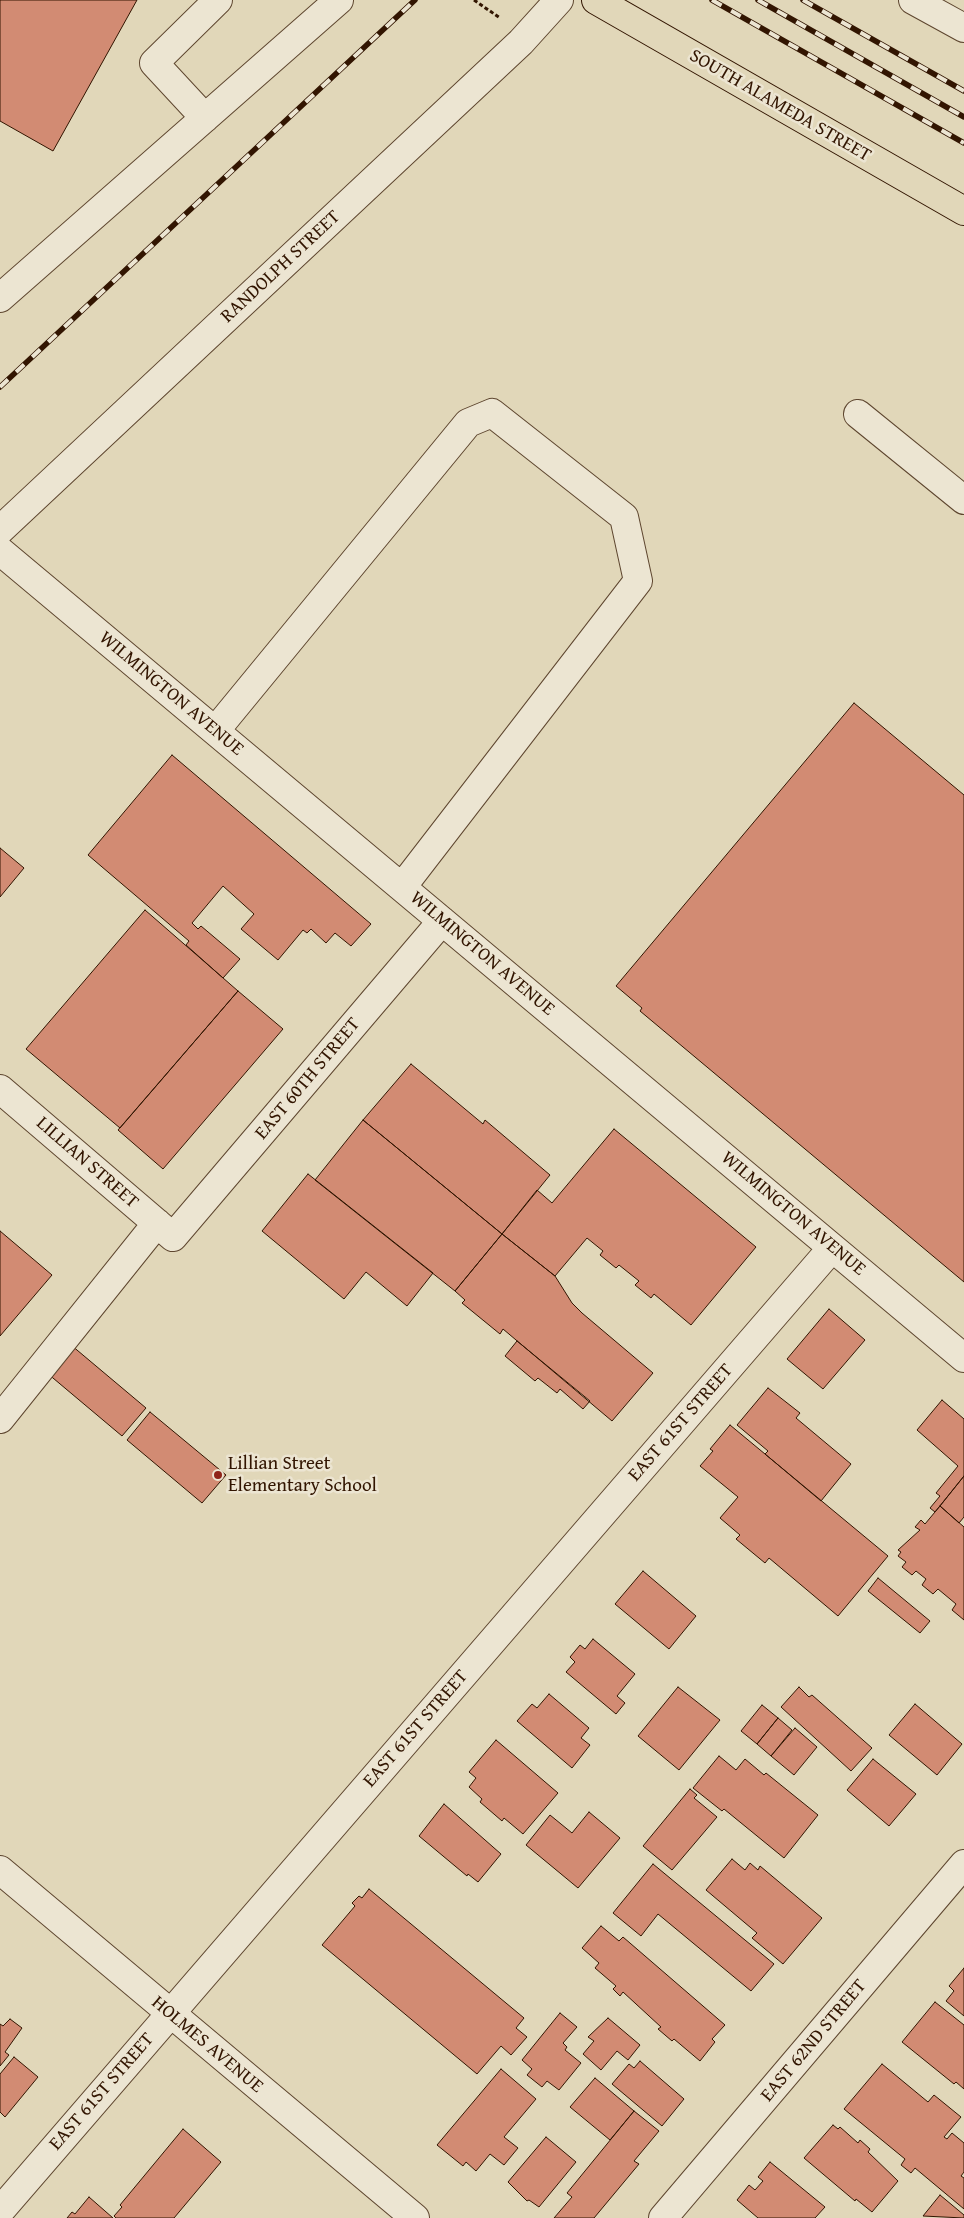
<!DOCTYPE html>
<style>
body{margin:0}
canvas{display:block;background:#e1d7b9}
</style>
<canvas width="964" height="2218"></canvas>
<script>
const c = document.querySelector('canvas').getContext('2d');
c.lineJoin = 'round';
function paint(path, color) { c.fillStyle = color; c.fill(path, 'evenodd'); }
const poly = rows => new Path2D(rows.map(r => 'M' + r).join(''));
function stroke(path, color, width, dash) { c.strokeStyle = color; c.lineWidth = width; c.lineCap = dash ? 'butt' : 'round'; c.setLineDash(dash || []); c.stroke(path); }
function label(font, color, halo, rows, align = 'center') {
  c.font = font + ' "Gentium Book Plus",serif'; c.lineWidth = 5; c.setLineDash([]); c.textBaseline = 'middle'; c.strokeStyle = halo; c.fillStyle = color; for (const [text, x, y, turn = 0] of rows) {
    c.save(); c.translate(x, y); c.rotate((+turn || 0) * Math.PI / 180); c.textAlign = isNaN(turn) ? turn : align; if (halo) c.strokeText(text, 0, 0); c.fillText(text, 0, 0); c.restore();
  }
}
const building = poly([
 [0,0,137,0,53,151,0,121,0,0],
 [854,703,964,795,964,1282,640,1011,642,1008,616,986,854,703],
 [172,755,371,924,351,946,335,933,326,943,311,929,307,933,303,930,278,960,241,929,254,914,223,886,192,923,198,929,201,926,240,959,223,978,186,945,189,941,88,855,172,755],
 [0,848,24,868,0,897,0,848],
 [145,910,238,991,120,1128,26,1049,145,910],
 [238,991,283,1029,163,1169,118,1130,238,991],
 [411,1064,483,1124,485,1120,550,1175,502,1234,363,1120,411,1064],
 [363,1120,502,1234,455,1291,315,1180,363,1120],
 [614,1129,756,1247,691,1325,654,1294,651,1298,635,1285,639,1281,619,1265,616,1268,600,1255,603,1251,587,1238,555,1276,502,1234,537,1190,552,1203,614,1129],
 [308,1174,433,1273,407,1306,366,1272,344,1299,262,1231,308,1174],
 [0,1231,52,1275,0,1336,0,1231],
 [502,1234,555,1276,572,1303,582,1313,653,1373,612,1421,503,1329,500,1334,462,1303,465,1300,455,1291,502,1234],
 [829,1309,865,1340,823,1389,787,1359,829,1309],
 [517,1341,590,1401,583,1409,560,1389,557,1393,538,1378,535,1381,505,1356,517,1341],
 [71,1345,146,1408,122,1436,47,1373,71,1345],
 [768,1388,800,1413,796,1418,851,1464,821,1501,765,1454,768,1451,737,1425,768,1388],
 [942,1400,964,1419,964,1476,935,1512,930,1508,940,1496,936,1493,958,1466,917,1430,942,1400],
 [150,1412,226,1475,202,1503,127,1440,150,1412],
 [730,1425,888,1556,838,1616,769,1558,765,1563,736,1539,740,1535,720,1518,738,1497,700,1466,713,1451,710,1449,730,1425],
 [964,1476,964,1517,959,1523,940,1506,964,1476],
 [940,1506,964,1527,964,1620,952,1610,956,1604,938,1589,933,1594,922,1585,926,1579,916,1571,912,1575,902,1567,906,1562,898,1556,901,1552,898,1550,920,1530,915,1527,921,1520,925,1524,940,1506],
 [643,1571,696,1616,669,1649,615,1604,643,1571],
 [878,1578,930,1621,920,1633,868,1591,878,1578],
 [593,1639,635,1674,617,1696,625,1703,616,1714,566,1672,575,1662,570,1657,580,1645,585,1649,593,1639],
 [678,1687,720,1720,679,1770,638,1736,678,1687],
 [799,1687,809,1697,812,1695,872,1748,851,1771,781,1707,799,1687],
 [549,1694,589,1728,581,1738,590,1745,572,1768,517,1721,532,1704,537,1708,549,1694],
 [915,1704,962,1744,937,1775,889,1735,915,1704],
 [762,1705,778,1718,757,1744,741,1731,762,1705],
 [778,1718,792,1730,771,1756,757,1744,778,1718],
 [795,1728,817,1747,794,1775,771,1756,795,1728],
 [496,1740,558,1793,523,1834,504,1818,502,1821,480,1802,482,1799,469,1787,476,1778,469,1772,496,1740],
 [719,1756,736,1770,745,1759,764,1775,766,1773,818,1815,784,1858,724,1809,722,1811,693,1788,719,1756],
 [873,1759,916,1794,889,1826,847,1790,873,1759],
 [690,1789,697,1795,694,1798,717,1817,672,1870,643,1846,690,1789],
 [444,1804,501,1854,478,1882,468,1874,467,1876,419,1836,444,1804],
 [589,1812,620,1838,578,1888,526,1845,550,1815,572,1833,589,1812],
 [732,1859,745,1870,750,1863,758,1870,760,1866,822,1918,783,1964,752,1938,757,1933,706,1890,732,1859],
 [653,1864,774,1964,751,1991,658,1914,641,1936,613,1913,653,1864],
 [369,1889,524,2018,516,2028,527,2037,511,2055,501,2046,477,2074,322,1945,355,1906,352,1903,359,1896,362,1898,369,1889],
 [601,1926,619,1941,623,1937,725,2025,712,2039,715,2042,700,2061,674,2039,672,2041,658,2029,661,2027,623,1992,620,1996,613,1989,616,1986,595,1968,599,1963,582,1948,601,1926],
 [964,1968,964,2016,946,2001,954,1991,949,1986,964,1968],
 [935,2002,964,2025,964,2089,956,2082,954,2084,902,2042,935,2002],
 [560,2013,577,2027,563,2043,567,2047,565,2050,581,2063,559,2090,547,2081,542,2087,527,2075,532,2069,522,2060,560,2013],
 [608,2018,640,2045,628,2060,617,2051,601,2070,583,2054,594,2041,588,2037,608,2018],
 [10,2019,22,2028,5,2052,9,2055,0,2066,0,2024,3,2026,10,2019],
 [14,2057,38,2077,5,2117,0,2112,0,2074,14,2057],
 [640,2061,684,2099,662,2126,612,2084,629,2064,634,2068,640,2061],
 [882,2064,928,2102,934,2095,961,2117,944,2137,947,2139,952,2133,964,2143,964,2172,961,2176,964,2178,964,2209,915,2168,911,2173,901,2165,905,2159,844,2109,882,2064],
 [501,2069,536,2099,504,2137,518,2148,504,2165,490,2154,476,2171,466,2162,463,2166,437,2145,501,2069],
 [595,2078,634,2111,610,2140,570,2107,595,2078],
 [634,2111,659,2131,634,2161,639,2164,594,2218,554,2218,572,2197,567,2193,634,2111],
 [833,2125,838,2129,840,2127,858,2143,860,2140,870,2149,868,2152,898,2181,872,2212,856,2199,855,2201,804,2158,833,2125],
 [183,2129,221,2162,174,2218,116,2218,114,2216,122,2207,120,2205,183,2129],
 [546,2137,576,2162,539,2207,529,2200,527,2201,508,2182,546,2137],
 [770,2162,825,2207,815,2218,758,2218,737,2200,749,2185,755,2190,763,2181,758,2177,770,2162],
 [940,2195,964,2215,964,2218,923,2216,940,2195],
 [89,2197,113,2218,67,2218,72,2212,75,2214,89,2197]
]);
const path = poly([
 [474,0,500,18]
]);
const minor = poly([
 [913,0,964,28],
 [205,118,154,63,218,0],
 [0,298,339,0],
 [858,414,964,500],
 [0,530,521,42,559,0],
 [0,551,964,1358],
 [215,731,468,423,492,413,624,517,638,581,402,887],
 [0,1089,173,1237,442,921],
 [0,1419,157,1223],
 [0,1870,415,2218],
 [0,2211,832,1248],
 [663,2218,964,1864]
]);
const major = poly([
 [596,0,964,211]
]);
const rail = poly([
 [712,0,964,143],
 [758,0,964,117],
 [803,0,964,91],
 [0,387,415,0]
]);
const markers = [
 [218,1475,5,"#8f2418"]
];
const streetNames = [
 ["SOUTH ALAMEDA STREET",780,106,30],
 ["RANDOLPH STREET",281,267,-43],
 ["WILMINGTON AVENUE",171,694,40],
 ["WILMINGTON AVENUE",482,954,40],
 ["EAST 60TH STREET",308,1079,-50],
 ["LILLIAN STREET",87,1163,41],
 ["WILMINGTON AVENUE",793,1214,40],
 ["EAST 61ST STREET",681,1423,-49],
 ["EAST 61ST STREET",416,1729,-49],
 ["EAST 62ND STREET",814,2041,-50],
 ["HOLMES AVENUE",207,2045,40],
 ["EAST 61ST STREET",102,2092,-49]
];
const poiNames = [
 ["Lillian Street",228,1464],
 ["Elementary School",228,1486]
];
paint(building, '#d28b73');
stroke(building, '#321501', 1);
stroke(minor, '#5e462f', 30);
stroke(major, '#321501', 30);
stroke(path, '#321501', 3, [4, 2.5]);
stroke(minor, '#ece5d2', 28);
stroke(major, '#e1d7b9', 28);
stroke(rail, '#321501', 5.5);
stroke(rail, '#ece5d2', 4, [11]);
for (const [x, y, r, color] of markers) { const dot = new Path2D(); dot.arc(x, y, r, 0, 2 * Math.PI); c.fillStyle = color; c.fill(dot); stroke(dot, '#ece5d2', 2); }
label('19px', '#321501', '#ece5d2', streetNames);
label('19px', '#321501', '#ece5d2', poiNames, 'left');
</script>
